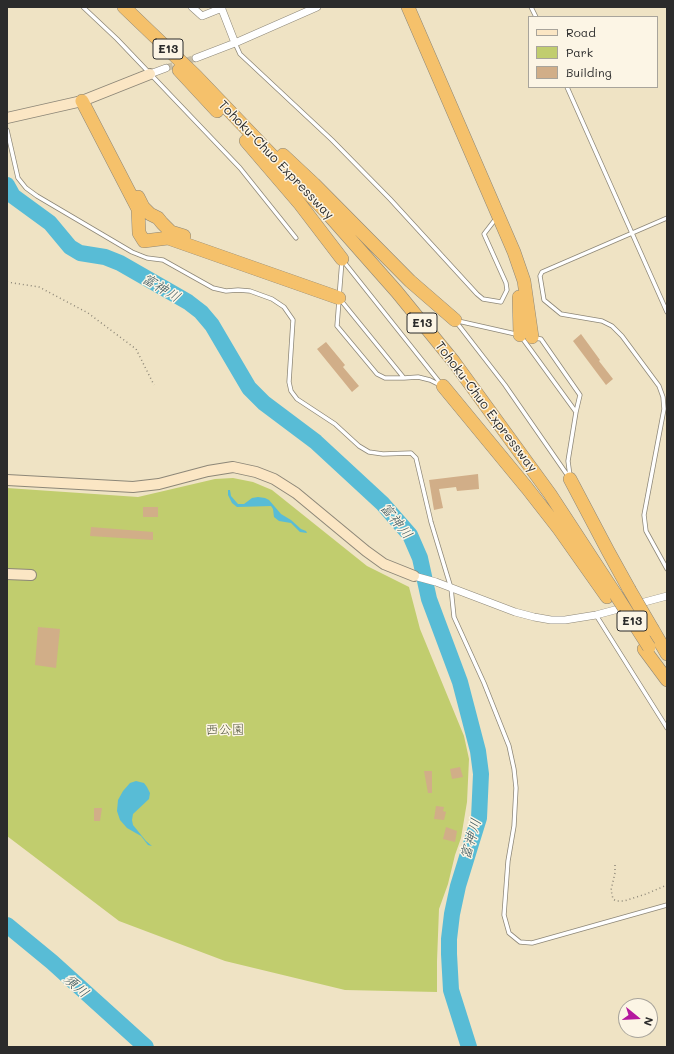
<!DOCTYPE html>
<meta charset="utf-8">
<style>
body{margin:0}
#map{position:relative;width:674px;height:1054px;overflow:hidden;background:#efe3c4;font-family:Mali,sans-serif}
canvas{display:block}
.frame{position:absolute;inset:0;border:8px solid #2b2b2b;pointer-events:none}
.legend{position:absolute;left:528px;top:16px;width:130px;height:72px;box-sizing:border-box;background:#fcf5e5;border:1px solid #a8a49b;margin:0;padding:5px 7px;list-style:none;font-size:12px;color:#2b2b2b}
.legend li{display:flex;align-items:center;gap:8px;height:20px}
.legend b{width:20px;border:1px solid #a8a49b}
.north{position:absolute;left:618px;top:998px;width:40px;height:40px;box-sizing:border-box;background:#fcf5e5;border:1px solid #a8a49b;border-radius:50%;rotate:108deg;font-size:11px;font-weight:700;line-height:16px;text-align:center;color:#2b2b2b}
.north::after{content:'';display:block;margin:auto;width:14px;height:18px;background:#b5179e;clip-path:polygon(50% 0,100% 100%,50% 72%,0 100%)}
</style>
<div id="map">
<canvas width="674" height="1054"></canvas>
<div class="frame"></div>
<ul class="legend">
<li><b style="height:5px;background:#fbe6c4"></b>Road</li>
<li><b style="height:11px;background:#c1cd6e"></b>Park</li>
<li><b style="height:11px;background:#d1ae88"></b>Building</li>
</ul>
<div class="north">N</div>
</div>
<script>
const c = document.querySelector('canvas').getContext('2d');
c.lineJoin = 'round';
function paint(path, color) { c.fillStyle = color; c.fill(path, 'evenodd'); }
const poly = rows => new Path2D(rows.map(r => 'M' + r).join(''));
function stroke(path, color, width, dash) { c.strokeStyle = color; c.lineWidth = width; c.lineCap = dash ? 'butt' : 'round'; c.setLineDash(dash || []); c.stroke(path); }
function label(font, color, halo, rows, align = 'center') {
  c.font = font + ' Mali,"Klee One",sans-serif'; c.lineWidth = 3; c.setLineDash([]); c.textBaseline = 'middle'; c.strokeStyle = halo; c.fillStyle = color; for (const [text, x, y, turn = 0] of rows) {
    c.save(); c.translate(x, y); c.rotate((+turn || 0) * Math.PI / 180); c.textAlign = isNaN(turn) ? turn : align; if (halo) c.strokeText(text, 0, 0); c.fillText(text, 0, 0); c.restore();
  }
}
const green = poly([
 [233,478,253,482,272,490,367,566,409,587,420,629,464,736,469,759,467,802,461,838,455,855,448,884,439,909,437,961,437,992,345,990,225,961,119,921,7,836,7,488,138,497,215,479]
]);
const water = poly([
 [228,490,230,490,231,496,238,504,244,504,252,498,258,497,265,498,269,500,281,514,291,520,301,529,306,531,307,533,300,532,291,523,279,521,274,517,273,509,271,506,237,507,232,503,228,495],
 [136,781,144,783,147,787,150,793,149,799,133,814,132,820,133,825,146,841,152,846,148,845,141,836,127,828,120,820,117,811,118,800,123,791,130,783]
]);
const river = poly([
 [7,185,13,196,50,223,70,247,80,253,105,257,120,263,188,302,201,312,212,325,249,388,264,403,316,442,382,503,410,535,420,558,429,599,460,682,478,751,481,774,479,818,458,886,452,914,449,939,449,954,451,990,469,1047],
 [7,925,52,962,146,1047]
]);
const building = poly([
 [581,334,600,360,599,361,613,379,606,385,573,341],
 [326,342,345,365,343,367,359,386,352,392,317,349],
 [478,474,479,489,457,491,456,487,439,489,443,508,434,510,429,480],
 [143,507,158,507,158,517,143,517],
 [91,527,153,532,153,540,90,536],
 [38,627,60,629,56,668,35,665],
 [460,767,463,777,452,779,450,769],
 [424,771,432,771,432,793,428,793],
 [436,806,444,807,443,811,446,812,444,820,434,819],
 [94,808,102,808,100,821,94,821],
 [446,827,457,831,455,842,443,839]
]);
const streetTunnel = poly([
 [166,68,196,58]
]);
const path = poly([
 [7,282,39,287,88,313,136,349,154,385],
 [615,865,615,873,611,890,613,899,616,901,624,901,646,894,667,885]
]);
const lane = poly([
 [83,7,117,39,240,168,296,238],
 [531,7,536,17],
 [235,43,240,54,332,140,390,199,477,294,483,299,501,302,507,290,506,283,484,234,494,221],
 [567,87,667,312],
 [7,130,18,178,26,188,37,196,132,252,147,258,163,260,213,288,226,291,238,290,250,291,272,299,284,307,293,320,289,382,291,391,297,399,335,424,359,446,369,452,383,454,411,453,416,458,431,522,451,588,454,617,484,683,509,746,514,769,516,788,514,826,508,861,504,915,509,933,520,942,532,943,667,905],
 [667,218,542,272,540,276,544,300,561,314,602,321,612,326,622,336,659,386,663,397,664,409,644,515,646,531,667,569],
 [342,260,339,298,404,378,418,377,430,380,440,385],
 [344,262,441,384],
 [339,300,337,326,377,374,385,378,404,378],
 [458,321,520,335,576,412,568,461,570,476],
 [457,323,505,385,568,476],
 [535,338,541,339,580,395,576,412],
 [596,615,667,728]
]);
const street = poly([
 [192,7,202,16,222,8],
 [221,7,235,43],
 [196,58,235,43,317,7],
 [150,74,166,68],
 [414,576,436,582,515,612,534,617,551,620,565,620,596,615,667,596]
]);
const secondary = poly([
 [7,118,82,101,150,74],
 [7,480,133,487,159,484,208,471,233,467,256,472,274,479,296,493,366,551,384,564,414,576],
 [7,574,31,575]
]);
const highway = poly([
 [124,7,196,76,329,215,397,292,454,362,550,494,616,595],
 [408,7,514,252,524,281,532,337],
 [179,70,217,111],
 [82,101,138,209,139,233,144,241,168,238,339,298],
 [246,141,300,204,342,259],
 [283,155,314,184,410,281,455,320],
 [138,197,143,207,150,214,158,218,162,223,171,232,184,236],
 [519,297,520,335],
 [443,386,527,488,559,529,607,597],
 [570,479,608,551,629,589],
 [653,630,667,654],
 [644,649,667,680]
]);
const highwayBridge = poly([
 [629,589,653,630],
 [616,595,649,647]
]);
const shields = [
 [168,49,30],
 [422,323,30],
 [632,621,30]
];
const shieldNames = [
 ["E13",168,49],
 ["E13",422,323],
 ["E13",632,621]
];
const streetNames = [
 ["Tohoku-Chuo Expressway",276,160,46],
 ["Tohoku-Chuo Expressway",486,407,53]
];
const parkNames = [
 ["西公園",225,730]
];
const waterNames = [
 ["富神川",161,288,31],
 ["富神川",396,521,51],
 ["富神川",471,839,-74],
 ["須川",76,986,41]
];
paint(green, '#c1cd6e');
paint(water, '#58bcd6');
stroke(river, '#58bcd6', 16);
paint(building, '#d1ae88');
stroke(streetTunnel, '#c8bea5', 7, [7, 3.5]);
stroke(lane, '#8d8778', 5);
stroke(street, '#8d8778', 8);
stroke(secondary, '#8d8778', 12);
stroke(highway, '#8d8778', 14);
stroke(path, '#8d8778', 1.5, [1, 3]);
stroke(lane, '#fff', 3.5);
stroke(street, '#fff', 7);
stroke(secondary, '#fbe6c4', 10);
stroke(highway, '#f5c16b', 13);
stroke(highwayBridge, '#8d8778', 14, []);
stroke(highwayBridge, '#f5c16b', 13);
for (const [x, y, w] of shields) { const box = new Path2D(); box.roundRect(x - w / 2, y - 10, w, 20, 3); c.fillStyle = '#fcf5e5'; c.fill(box); stroke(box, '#2b2b2b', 1); }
label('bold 12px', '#2b2b2b', null, shieldNames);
label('13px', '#2b2b2b', '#fcf5e5', streetNames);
label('13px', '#50543c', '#fcf5e5', parkNames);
label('italic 14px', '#38565e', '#fcf5e5', waterNames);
</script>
